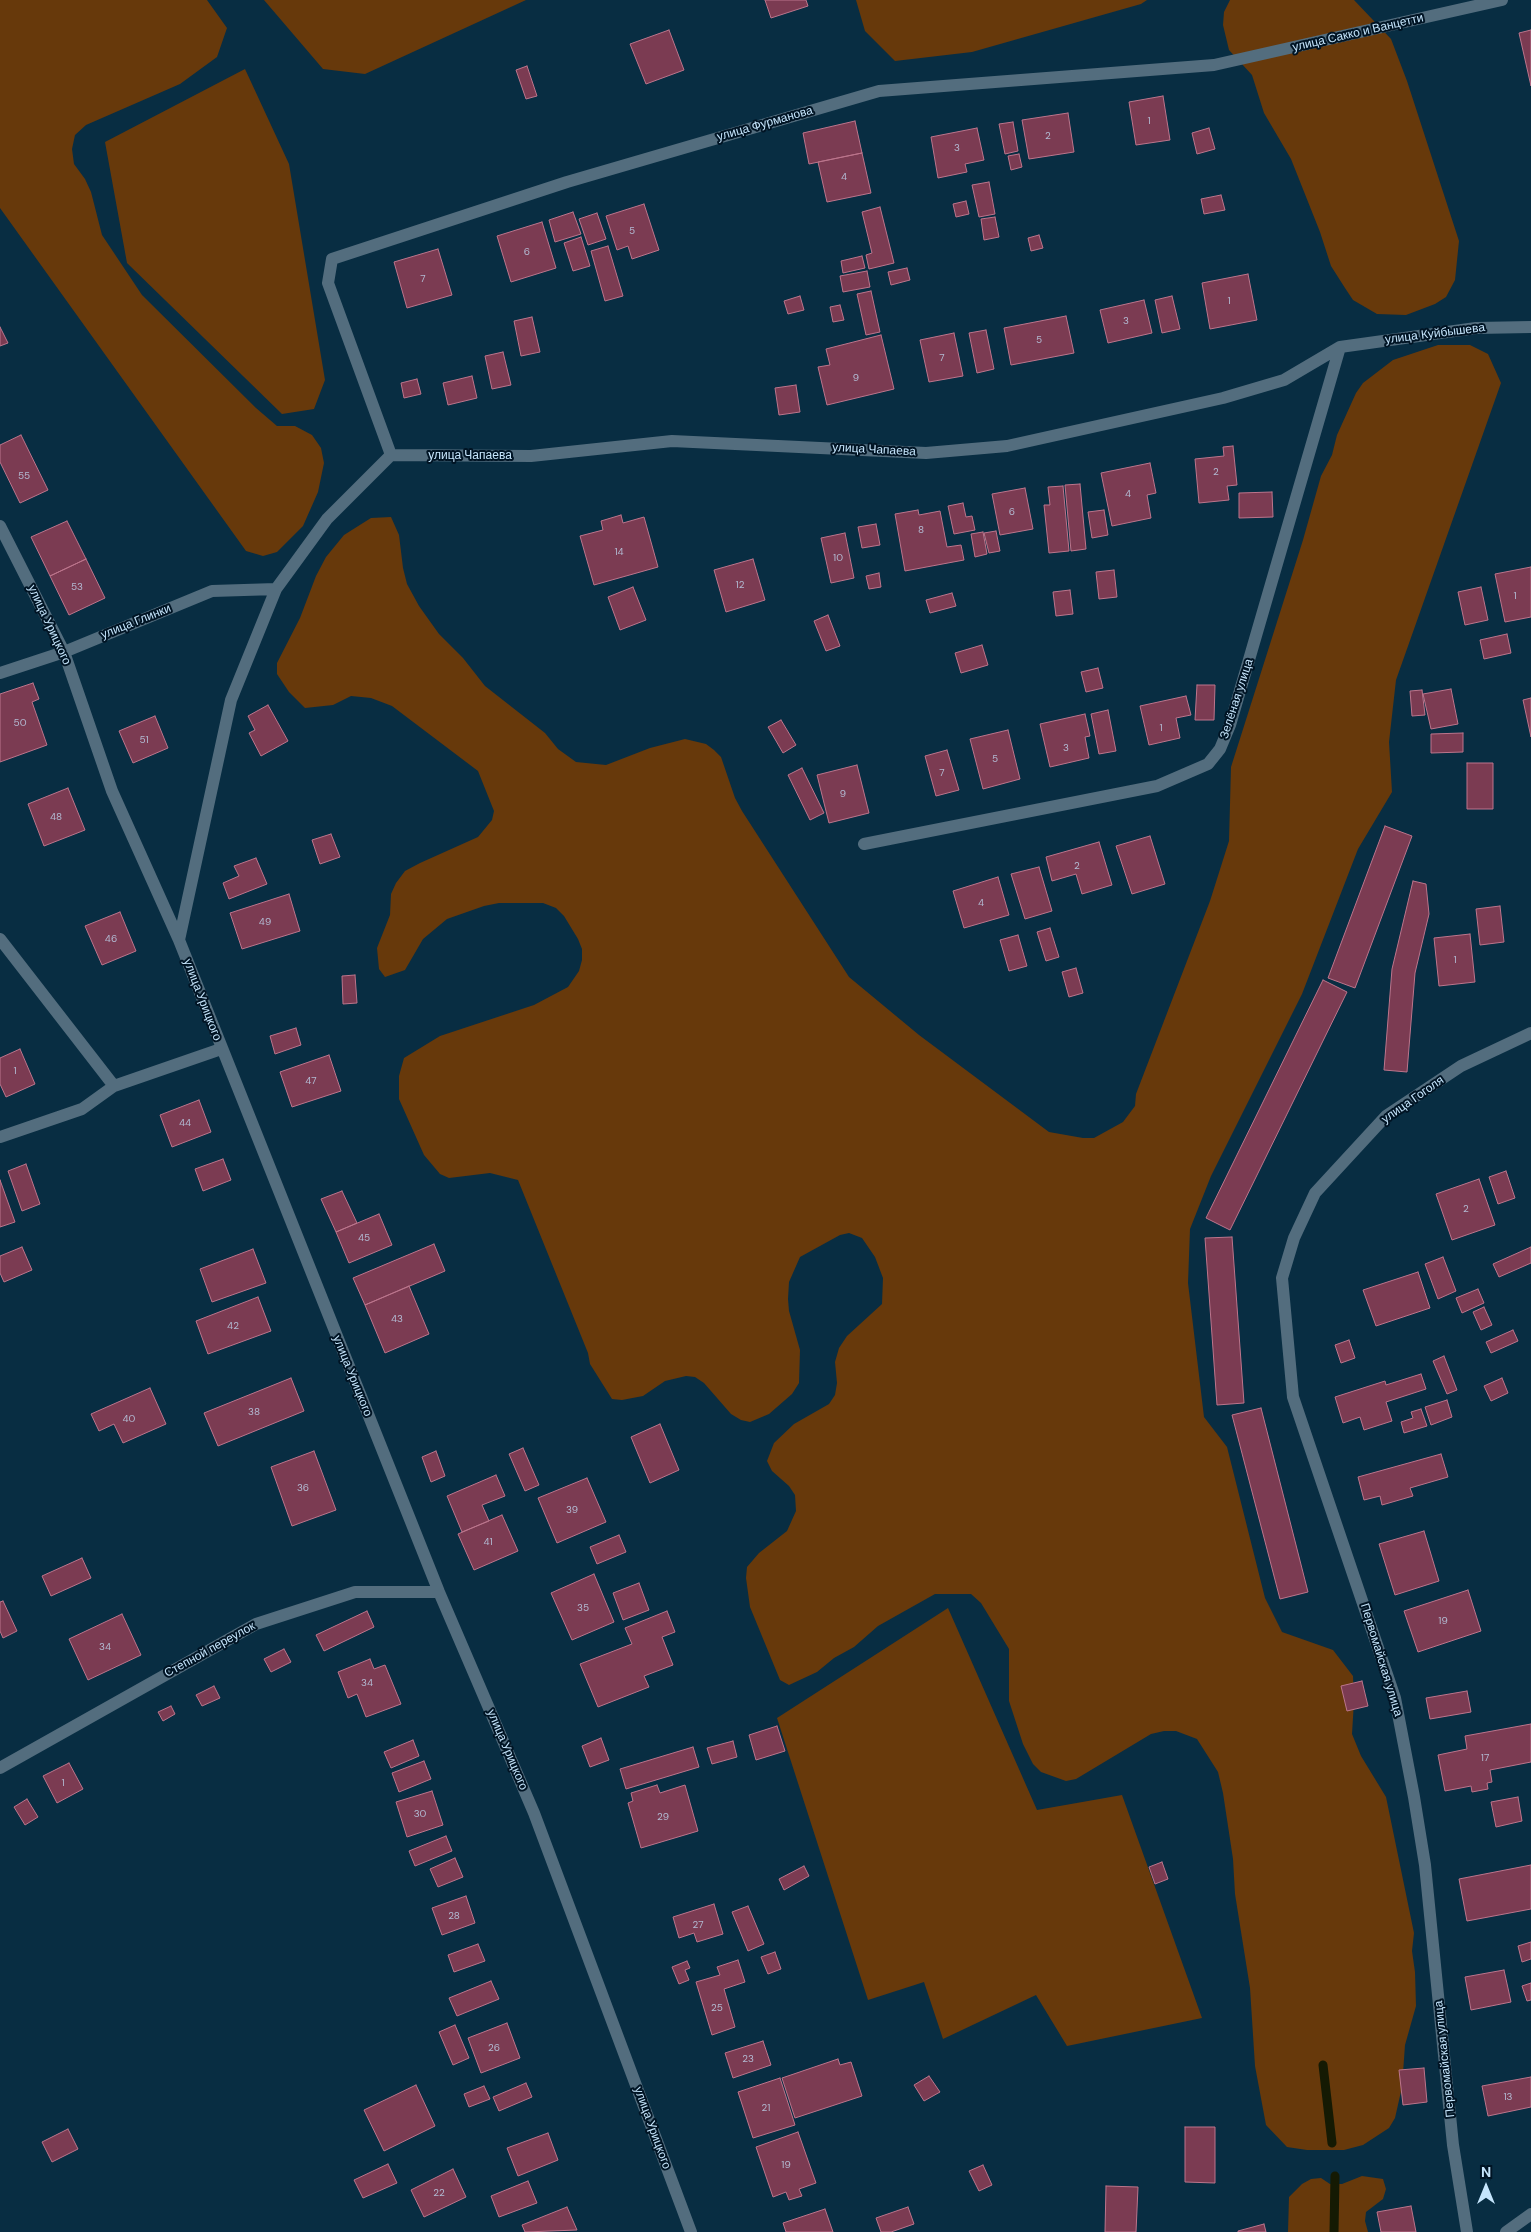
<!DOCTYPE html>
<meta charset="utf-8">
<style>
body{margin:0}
#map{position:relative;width:1531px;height:2232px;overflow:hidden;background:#082d42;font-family:"DM Sans",sans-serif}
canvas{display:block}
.north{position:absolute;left:1461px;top:2162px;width:50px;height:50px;-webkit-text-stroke:4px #001424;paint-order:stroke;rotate:0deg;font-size:14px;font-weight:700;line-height:20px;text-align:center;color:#c5e5fc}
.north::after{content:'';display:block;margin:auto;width:18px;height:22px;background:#c5e5fc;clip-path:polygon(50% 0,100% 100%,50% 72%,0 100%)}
</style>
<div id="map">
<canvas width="1531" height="2232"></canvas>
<div class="north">N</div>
</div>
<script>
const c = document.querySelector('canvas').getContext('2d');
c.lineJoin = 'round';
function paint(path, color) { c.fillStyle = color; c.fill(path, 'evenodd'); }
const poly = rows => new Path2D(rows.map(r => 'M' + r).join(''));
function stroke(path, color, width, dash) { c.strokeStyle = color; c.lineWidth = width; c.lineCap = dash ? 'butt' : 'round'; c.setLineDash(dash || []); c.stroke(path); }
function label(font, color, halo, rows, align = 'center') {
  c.font = font + ' "DM Sans",sans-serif'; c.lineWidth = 4; c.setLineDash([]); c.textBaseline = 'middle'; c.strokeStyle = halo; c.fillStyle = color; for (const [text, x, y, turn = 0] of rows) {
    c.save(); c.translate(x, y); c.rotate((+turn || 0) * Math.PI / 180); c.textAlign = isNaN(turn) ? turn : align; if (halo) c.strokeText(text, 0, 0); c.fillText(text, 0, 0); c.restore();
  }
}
const green = poly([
 [0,0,207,0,227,28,217,57,180,84,86,125,75,135,72,149,74,164,85,179,91,192,102,235,142,295,256,408,277,426,295,426,312,435,321,448,324,463,318,492,303,526,277,552,263,556,246,551,0,208],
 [264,0,526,0,365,74,323,69],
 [856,0,1147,0,1141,4,972,52,895,61,865,31],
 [1230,0,1354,0,1391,39,1407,81,1459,241,1455,280,1446,297,1435,304,1406,315,1377,314,1353,300,1345,288,1331,266,1320,232,1291,159,1264,113,1252,75,1229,50,1223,25,1224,12],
 [245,69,289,164,325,380,314,409,282,414,127,263,105,142],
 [1438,345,1470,345,1488,354,1501,383,1396,680,1389,742,1392,792,1358,849,1302,994,1211,1176,1190,1229,1188,1283,1204,1417,1227,1447,1265,1598,1282,1632,1333,1650,1353,1676,1354,1701,1352,1734,1361,1756,1386,1797,1414,1933,1412,1951,1415,1972,1416,2006,1405,2045,1402,2087,1395,2118,1389,2128,1363,2145,1344,2150,1307,2150,1287,2147,1266,2125,1255,2066,1250,1988,1235,1894,1233,1859,1223,1793,1218,1772,1197,1739,1176,1731,1164,1731,1151,1734,1076,1779,1066,1781,1041,1772,1033,1764,1023,1744,1009,1701,1009,1649,981,1603,971,1594,935,1594,878,1626,854,1647,834,1658,817,1672,789,1685,780,1680,750,1607,746,1578,747,1567,759,1553,787,1531,796,1511,795,1495,789,1486,772,1471,767,1461,774,1443,794,1424,829,1404,835,1395,837,1383,835,1362,839,1348,847,1336,882,1304,883,1278,875,1257,862,1238,849,1233,840,1235,800,1257,789,1282,788,1299,789,1311,800,1350,799,1383,792,1394,769,1414,750,1422,741,1420,731,1414,704,1383,695,1377,686,1376,665,1381,643,1396,622,1400,612,1399,590,1364,588,1353,518,1180,490,1173,449,1178,440,1174,424,1155,399,1099,399,1076,404,1058,440,1036,534,1005,568,987,579,971,582,960,582,949,578,939,564,916,556,908,543,903,499,903,484,906,447,919,423,939,405,970,385,977,379,969,377,948,390,915,391,894,396,883,405,871,420,863,478,837,492,820,494,811,478,771,392,706,371,698,351,696,333,705,305,708,289,692,277,674,277,663,300,618,316,576,326,557,344,535,363,523,371,518,391,517,399,535,403,568,407,584,419,606,439,634,463,658,485,686,545,733,558,749,576,762,606,765,650,748,685,739,706,744,714,750,721,757,735,798,742,811,849,977,919,1035,1049,1132,1083,1138,1094,1138,1123,1122,1135,1106,1136,1094,1210,901,1229,841,1231,767,1303,540,1321,476,1332,455,1337,435,1356,393,1363,383,1393,360],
 [948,1608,1037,1810,1122,1795,1202,2018,1067,2046,1036,1995,943,2039,924,1982,868,2000,777,1718],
 [1362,2176,1383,2179,1386,2189,1383,2199,1366,2212,1365,2221,1368,2232,1288,2232,1289,2197,1302,2184,1311,2179,1321,2178,1330,2184,1342,2184]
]);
const stream = poly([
 [1323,2065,1332,2143],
 [1334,2232,1335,2176]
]);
const building = poly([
 [765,0,806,0,808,6,771,18,765,0],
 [669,30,684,70,646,84,630,44,669,30],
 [1531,30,1531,86,1519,33,1531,30],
 [527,66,537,96,526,99,516,70,527,66],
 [1163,96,1170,140,1136,145,1129,102,1163,96],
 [1068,113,1074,152,1029,159,1022,120,1068,113],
 [855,121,862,153,809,164,803,133,855,121],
 [1013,122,1018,151,1005,154,999,124,1013,122],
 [977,128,984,160,965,164,967,172,938,178,931,137,977,128],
 [1209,128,1215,149,1197,154,1192,133,1209,128],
 [862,153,871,193,827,202,818,162,862,153],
 [1019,154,1022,167,1011,170,1008,156,1019,154],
 [989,182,995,214,979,217,972,185,989,182],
 [1221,195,1225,210,1204,214,1201,199,1221,195],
 [966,201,969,214,956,217,953,204,966,201],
 [644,204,659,250,632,259,628,246,617,250,606,216,644,204],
 [880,207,894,263,869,269,866,255,872,253,862,212,880,207],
 [573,212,581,234,555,242,549,220,573,212],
 [597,213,606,239,588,245,579,219,597,213],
 [995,217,999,237,984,240,981,219,995,217],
 [542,222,556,268,511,282,497,236,542,222],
 [1039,235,1043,248,1031,251,1028,238,1039,235],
 [581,237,590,266,573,271,564,243,581,237],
 [608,246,623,296,605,301,591,251,608,246],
 [438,249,452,295,407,308,394,262,438,249],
 [862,256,865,268,843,273,841,261,862,256],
 [907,268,910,280,891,285,888,272,907,268],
 [867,271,870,287,843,292,840,276,867,271],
 [1248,274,1257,320,1210,329,1202,283,1248,274],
 [871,291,880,332,866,335,857,294,871,291],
 [800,296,804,310,788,314,784,301,800,296],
 [1172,296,1180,329,1162,333,1155,300,1172,296],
 [1144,300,1152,333,1108,343,1100,310,1144,300],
 [840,305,844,320,833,322,830,307,840,305],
 [1066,316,1074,353,1011,365,1004,328,1066,316],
 [532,317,540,352,521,356,514,321,532,317],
 [0,327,8,343,0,346,0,327],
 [986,330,994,369,977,373,969,333,986,330],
 [954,333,963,376,929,382,920,340,954,333],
 [881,335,894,389,827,405,818,367,830,365,826,349,881,335],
 [503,352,511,385,492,389,485,356,503,352],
 [472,376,477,398,448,405,443,383,472,376],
 [417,379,421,394,404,398,401,383,417,379],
 [796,385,800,412,779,415,775,388,796,385],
 [21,435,48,490,20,503,0,462,0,445,21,435],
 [1233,446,1237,485,1227,486,1229,500,1199,503,1195,459,1224,456,1223,447,1233,446],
 [1150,463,1156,493,1147,495,1151,518,1112,526,1101,473,1150,463],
 [1080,484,1086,549,1071,551,1065,485,1080,484],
 [1063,486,1069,551,1049,553,1044,505,1050,505,1048,487,1063,486],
 [1025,488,1033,529,1000,535,992,494,1025,488],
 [1272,492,1273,517,1239,518,1239,493,1272,492],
 [963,503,966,517,972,516,975,530,954,534,948,506,963,503],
 [918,510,919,515,940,511,947,547,961,545,964,560,905,571,895,514,918,510],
 [1104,510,1108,535,1092,538,1088,512,1104,510],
 [621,515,623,523,644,517,658,567,594,585,580,536,603,530,601,521,621,515],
 [67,521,86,559,50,576,31,537,67,521],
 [876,524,880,545,862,548,858,527,876,524],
 [996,531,1000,551,989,553,984,533,996,531],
 [983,532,987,554,975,557,971,534,983,532],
 [845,533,854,578,831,583,821,538,845,533],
 [86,559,105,598,69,615,50,576,86,559],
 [753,559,765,600,726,612,714,570,753,559],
 [1531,567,1531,617,1505,622,1495,574,1531,567],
 [1114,570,1117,597,1099,599,1096,572,1114,570],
 [879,573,881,587,869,589,866,576,879,573],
 [633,587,646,620,620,630,608,597,633,587],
 [1481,587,1488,620,1465,625,1458,592,1481,587],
 [1070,590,1073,614,1056,616,1053,592,1070,590],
 [952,593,956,606,930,613,926,600,952,593],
 [828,615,840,646,826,651,814,621,828,615],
 [1507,634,1511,653,1484,659,1480,640,1507,634],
 [982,645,988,665,961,673,955,653,982,645],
 [1098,668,1103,688,1086,692,1081,672,1098,668],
 [33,683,39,699,32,702,47,745,0,762,0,694,33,683],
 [1197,685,1215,685,1214,720,1195,720,1197,685],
 [1451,689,1458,724,1431,729,1423,694,1451,689],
 [1422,690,1425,715,1412,716,1410,691,1422,690],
 [1186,696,1191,715,1176,718,1180,738,1149,745,1140,706,1186,696],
 [1531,698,1531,737,1523,700,1531,698],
 [268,705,288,741,261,756,249,733,255,730,248,716,268,705],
 [1108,710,1116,751,1099,754,1091,714,1108,710],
 [1085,714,1090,736,1085,737,1089,758,1050,767,1040,724,1085,714],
 [155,716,168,748,133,763,119,731,155,716],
 [781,720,796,745,783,753,768,727,781,720],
 [1008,730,1020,779,983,789,970,739,1008,730],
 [1463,733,1463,752,1431,753,1431,734,1463,733],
 [947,750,959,790,936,796,925,756,947,750],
 [1467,763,1493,763,1493,809,1467,809,1467,763],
 [857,765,869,813,829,823,817,775,857,765],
 [802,768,824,813,810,820,788,775,802,768],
 [68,788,85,830,44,846,28,804,68,788],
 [1385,826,1412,836,1355,988,1328,978,1385,826],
 [331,834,340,857,320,864,312,840,331,834],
 [1150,836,1165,884,1132,894,1116,846,1150,836],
 [1099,842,1112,885,1082,894,1076,874,1052,881,1046,857,1099,842],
 [256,858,267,884,229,899,223,883,239,876,234,866,256,858],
 [1039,867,1052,911,1025,919,1011,874,1039,867],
 [998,877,1009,915,964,928,953,891,998,877],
 [1413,881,1426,884,1429,914,1415,973,1407,1072,1384,1070,1392,969,1413,881],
 [289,894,300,931,242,949,230,913,289,894],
 [1500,906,1504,942,1480,945,1476,909,1500,906],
 [120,912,136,951,102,965,85,926,120,912],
 [1050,928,1059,957,1046,961,1037,932,1050,928],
 [1470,934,1475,982,1439,986,1434,938,1470,934],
 [1018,935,1027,966,1009,971,1000,940,1018,935],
 [1076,968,1083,993,1069,997,1062,972,1076,968],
 [355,975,357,1003,343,1004,342,976,355,975],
 [1323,980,1347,992,1230,1230,1206,1218,1323,980],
 [296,1028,301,1045,275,1054,270,1036,296,1028],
 [20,1049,35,1084,6,1097,0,1084,0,1058,20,1049],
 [329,1055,341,1091,292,1107,280,1072,329,1055],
 [199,1100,211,1132,172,1147,160,1115,199,1100],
 [223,1159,231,1180,203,1191,195,1169,223,1159],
 [26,1164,40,1204,22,1211,8,1171,26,1164],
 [1506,1171,1515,1198,1498,1204,1489,1177,1506,1171],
 [1479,1179,1495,1225,1452,1240,1436,1194,1479,1179],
 [0,1180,15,1222,0,1227,0,1180],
 [342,1191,357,1223,336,1232,321,1199,342,1191],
 [379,1214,392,1245,349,1263,336,1232,379,1214],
 [1232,1237,1244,1403,1217,1405,1205,1238,1232,1237],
 [434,1244,445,1271,365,1305,353,1278,434,1244],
 [22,1247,32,1270,4,1282,0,1273,0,1256,22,1247],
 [1531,1247,1531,1263,1499,1277,1493,1264,1531,1247],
 [253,1249,266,1283,212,1302,200,1269,253,1249],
 [1443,1257,1456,1291,1438,1299,1425,1264,1443,1257],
 [1418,1272,1430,1308,1376,1326,1363,1290,1418,1272],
 [409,1286,429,1334,385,1353,365,1305,409,1286],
 [1478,1289,1484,1303,1462,1313,1456,1298,1478,1289],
 [258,1297,271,1331,208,1354,196,1321,258,1297],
 [1484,1307,1492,1325,1481,1330,1473,1312,1484,1307],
 [1513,1330,1518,1341,1491,1353,1486,1342,1513,1330],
 [1349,1340,1355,1358,1341,1363,1335,1345,1349,1340],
 [1444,1356,1457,1390,1447,1394,1433,1361,1444,1356],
 [1421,1374,1426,1389,1386,1402,1392,1421,1364,1430,1360,1417,1343,1423,1335,1397,1385,1381,1386,1385,1421,1374],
 [291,1378,304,1411,218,1446,204,1413,291,1378],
 [1502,1378,1508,1393,1491,1401,1484,1386,1502,1378],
 [150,1388,166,1424,123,1443,114,1424,99,1431,91,1414,150,1388],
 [1447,1400,1452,1417,1431,1425,1425,1407,1447,1400],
 [1261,1408,1308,1592,1280,1599,1232,1415,1261,1408],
 [1421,1409,1427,1426,1404,1433,1401,1422,1413,1418,1411,1412,1421,1409],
 [660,1424,679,1470,650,1483,631,1437,660,1424],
 [523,1448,539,1485,525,1491,509,1454,523,1448],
 [314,1451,336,1510,292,1526,271,1467,314,1451],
 [436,1451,445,1476,431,1482,422,1457,436,1451],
 [1441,1454,1448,1477,1410,1488,1413,1496,1382,1505,1380,1496,1364,1500,1358,1477,1441,1454],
 [496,1475,505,1496,482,1505,489,1521,462,1532,447,1496,496,1475],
 [587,1478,606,1522,557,1543,538,1498,587,1478],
 [502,1515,518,1551,474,1570,458,1534,502,1515],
 [1424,1531,1439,1581,1395,1595,1379,1544,1424,1531],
 [619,1535,626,1552,597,1564,590,1547,619,1535],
 [82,1558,91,1578,51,1596,42,1576,82,1558],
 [594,1574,614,1622,572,1640,551,1593,594,1574],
 [639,1583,649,1610,623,1620,613,1593,639,1583],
 [1468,1590,1481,1631,1418,1652,1404,1611,1468,1590],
 [3,1601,17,1631,3,1638,0,1631,0,1602,3,1601],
 [367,1611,374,1627,324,1651,316,1635,367,1611],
 [667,1611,675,1632,662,1637,673,1665,644,1676,649,1687,598,1707,580,1664,632,1644,625,1628,667,1611],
 [122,1614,141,1655,88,1680,69,1639,122,1614],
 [284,1649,291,1662,271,1672,264,1659,284,1649],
 [370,1659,374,1669,385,1665,401,1704,366,1717,357,1694,348,1698,338,1672,370,1659],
 [1362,1681,1368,1706,1347,1711,1341,1686,1362,1681],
 [214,1686,220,1698,202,1706,196,1695,214,1686],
 [1467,1691,1471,1712,1430,1719,1426,1698,1467,1691],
 [171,1706,175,1714,163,1721,158,1712,171,1706],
 [1531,1724,1531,1762,1490,1770,1492,1782,1487,1783,1488,1789,1472,1792,1471,1786,1445,1791,1438,1755,1467,1749,1465,1736,1531,1724],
 [777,1726,785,1751,756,1760,749,1735,777,1726],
 [601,1738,609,1760,590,1767,582,1746,601,1738],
 [413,1740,419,1756,391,1768,384,1752,413,1740],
 [733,1741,737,1757,712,1764,707,1748,733,1741],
 [693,1747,699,1767,626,1789,620,1769,693,1747],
 [424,1761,431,1779,399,1792,392,1773,424,1761],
 [69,1763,83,1789,57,1803,43,1776,69,1763],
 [657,1785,660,1793,685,1785,698,1831,641,1848,628,1803,633,1801,631,1793,657,1785],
 [432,1791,443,1825,407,1837,396,1802,432,1791],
 [1518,1797,1522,1821,1496,1827,1491,1802,1518,1797],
 [27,1799,38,1817,25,1825,14,1807,27,1799],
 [446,1836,452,1851,415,1866,409,1851,446,1836],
 [455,1858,463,1877,438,1887,430,1869,455,1858],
 [1162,1862,1168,1879,1155,1884,1149,1867,1162,1862],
 [1531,1865,1531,1909,1467,1921,1459,1879,1531,1865],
 [804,1866,809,1876,784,1890,779,1879,804,1866],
 [466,1896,475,1923,442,1935,432,1908,466,1896],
 [714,1904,723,1934,697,1942,694,1933,679,1938,673,1917,714,1904],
 [748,1906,764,1944,748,1951,732,1912,748,1906],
 [1531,1942,1531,1959,1522,1962,1518,1946,1531,1942],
 [478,1944,485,1961,454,1972,448,1955,478,1944],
 [775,1952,781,1969,768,1974,761,1957,775,1952],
 [738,1960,745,1982,724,1989,735,2027,712,2035,696,1982,720,1975,717,1967,738,1960],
 [687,1961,690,1968,685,1970,689,1980,679,1984,672,1967,687,1961],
 [1504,1970,1511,2002,1471,2010,1465,1977,1504,1970],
 [491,1981,499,1999,457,2016,449,1998,491,1981],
 [1531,1983,1531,2000,1527,2001,1522,1986,1531,1983],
 [507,2023,520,2058,481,2073,468,2038,507,2023],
 [455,2025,469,2058,453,2065,439,2032,455,2025],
 [763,2041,771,2065,733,2078,725,2053,763,2041],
 [838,2059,840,2065,851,2062,862,2096,795,2118,782,2078,838,2059],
 [1424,2068,1427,2102,1403,2105,1399,2070,1424,2068],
 [929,2076,940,2092,924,2101,914,2085,929,2076],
 [1531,2077,1531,2107,1488,2116,1482,2086,1531,2077],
 [780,2078,795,2125,753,2138,738,2092,780,2078],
 [526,2083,532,2097,499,2111,493,2097,526,2083],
 [416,2085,435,2126,384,2151,364,2110,416,2085],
 [484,2086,490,2099,469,2107,464,2094,484,2086],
 [1185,2127,1215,2127,1215,2183,1185,2182,1185,2127],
 [68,2129,78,2149,52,2162,42,2142,68,2129],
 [798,2132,816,2183,799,2189,802,2196,789,2200,786,2192,773,2197,756,2147,798,2132],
 [548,2133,558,2160,518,2176,507,2148,548,2133],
 [388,2164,397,2183,363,2198,354,2180,388,2164],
 [983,2165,992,2185,979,2191,969,2171,983,2165],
 [453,2169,466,2197,424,2217,411,2190,453,2169],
 [528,2181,537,2203,499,2217,491,2196,528,2181],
 [1106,2186,1138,2187,1136,2232,1105,2232,1106,2186],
 [1411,2206,1416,2232,1381,2232,1377,2212,1411,2206],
 [567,2207,577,2230,525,2232,522,2225,567,2207],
 [908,2207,914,2224,891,2232,881,2232,876,2218,908,2207],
 [825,2209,833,2232,786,2232,783,2223,825,2209],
 [1264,2224,1266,2232,1238,2232,1238,2231,1264,2224]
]);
const street = poly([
 [391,455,328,283,332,259,567,182,879,91,1214,65,1502,0],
 [391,455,531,456,672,441,926,453,1007,446,1223,398,1284,380,1340,347,1476,328,1531,327],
 [0,526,64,652,112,791,179,940,439,1592,534,1813,691,2232],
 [0,673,64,652,212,591,276,589],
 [864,844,1157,786,1208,764,1220,749,1230,725,1340,347],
 [0,939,114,1086],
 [179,940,231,700,276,589,327,519,391,455],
 [0,1137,82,1109,114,1086,221,1049],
 [0,1768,256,1624,355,1592,439,1592],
 [1467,2232,1453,2145,1425,1865,1414,1797,1395,1698,1293,1397,1282,1278,1294,1238,1315,1193,1386,1116,1461,1066,1531,1033],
 [1506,2232,1531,2214]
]);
const numberNames = [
 ["1",1149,121],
 ["2",1048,136],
 ["3",957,148],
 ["4",844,177],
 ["5",632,231],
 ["6",527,252],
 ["7",423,279],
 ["1",1229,301],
 ["3",1126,321],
 ["5",1039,340],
 ["7",942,358],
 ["9",856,378],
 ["2",1216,472],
 ["55",24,476],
 ["4",1128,494],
 ["6",1012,512],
 ["8",921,530],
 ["14",619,552],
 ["10",838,558],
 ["12",740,585],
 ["53",77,587],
 ["1",1515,596],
 ["50",20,723],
 ["1",1161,728],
 ["51",144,740],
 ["3",1066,748],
 ["5",995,759],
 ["7",942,773],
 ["9",843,794],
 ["48",56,817],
 ["2",1077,866],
 ["4",981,903],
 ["49",265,922],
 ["46",111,939],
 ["1",1455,960],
 ["1",15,1071],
 ["47",311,1081],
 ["44",185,1123],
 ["2",1466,1209],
 ["45",364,1238],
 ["43",397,1319],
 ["42",233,1326],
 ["38",254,1412],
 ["40",129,1419],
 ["36",303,1488],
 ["39",572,1510],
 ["41",488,1542],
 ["35",583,1608],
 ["19",1443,1621],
 ["34",105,1647],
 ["34",367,1683],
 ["17",1485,1758],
 ["1",63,1783],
 ["30",420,1814],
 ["29",663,1817],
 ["28",454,1916],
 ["27",698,1925],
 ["25",717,2008],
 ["26",494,2048],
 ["23",748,2059],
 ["13",1508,2097],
 ["21",766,2108],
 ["19",786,2165],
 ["22",439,2193]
];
const streetNames = [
 ["улица Сакко и Ванцетти",1358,33,-13],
 ["улица Фурманова",765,124,-16],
 ["улица Куйбышева",1435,334,-7],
 ["улица Чапаева",874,450,3],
 ["улица Чапаева",470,456],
 ["улица Глинки",136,622,-22],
 ["улица Урицкого",49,625,65],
 ["Зелёная улица",1237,699,-72],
 ["улица Урицкого",202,1000,69],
 ["улица Гоголя",1413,1100,-35],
 ["улица Урицкого",352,1376,68],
 ["Степной переулок",210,1650,-29],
 ["Первомайская улица",1381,1660,73],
 ["улица Урицкого",507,1750,67],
 ["Первомайская улица",1445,2059,-96],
 ["улица Урицкого",652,2128,70]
];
paint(green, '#67390b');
stroke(stream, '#151a03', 9);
paint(building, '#7b3b52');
stroke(building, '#bc758c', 1);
stroke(street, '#536d7e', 12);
label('10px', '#b2bad2', null, numberNames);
label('12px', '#c5e5fc', '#001424', streetNames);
</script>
